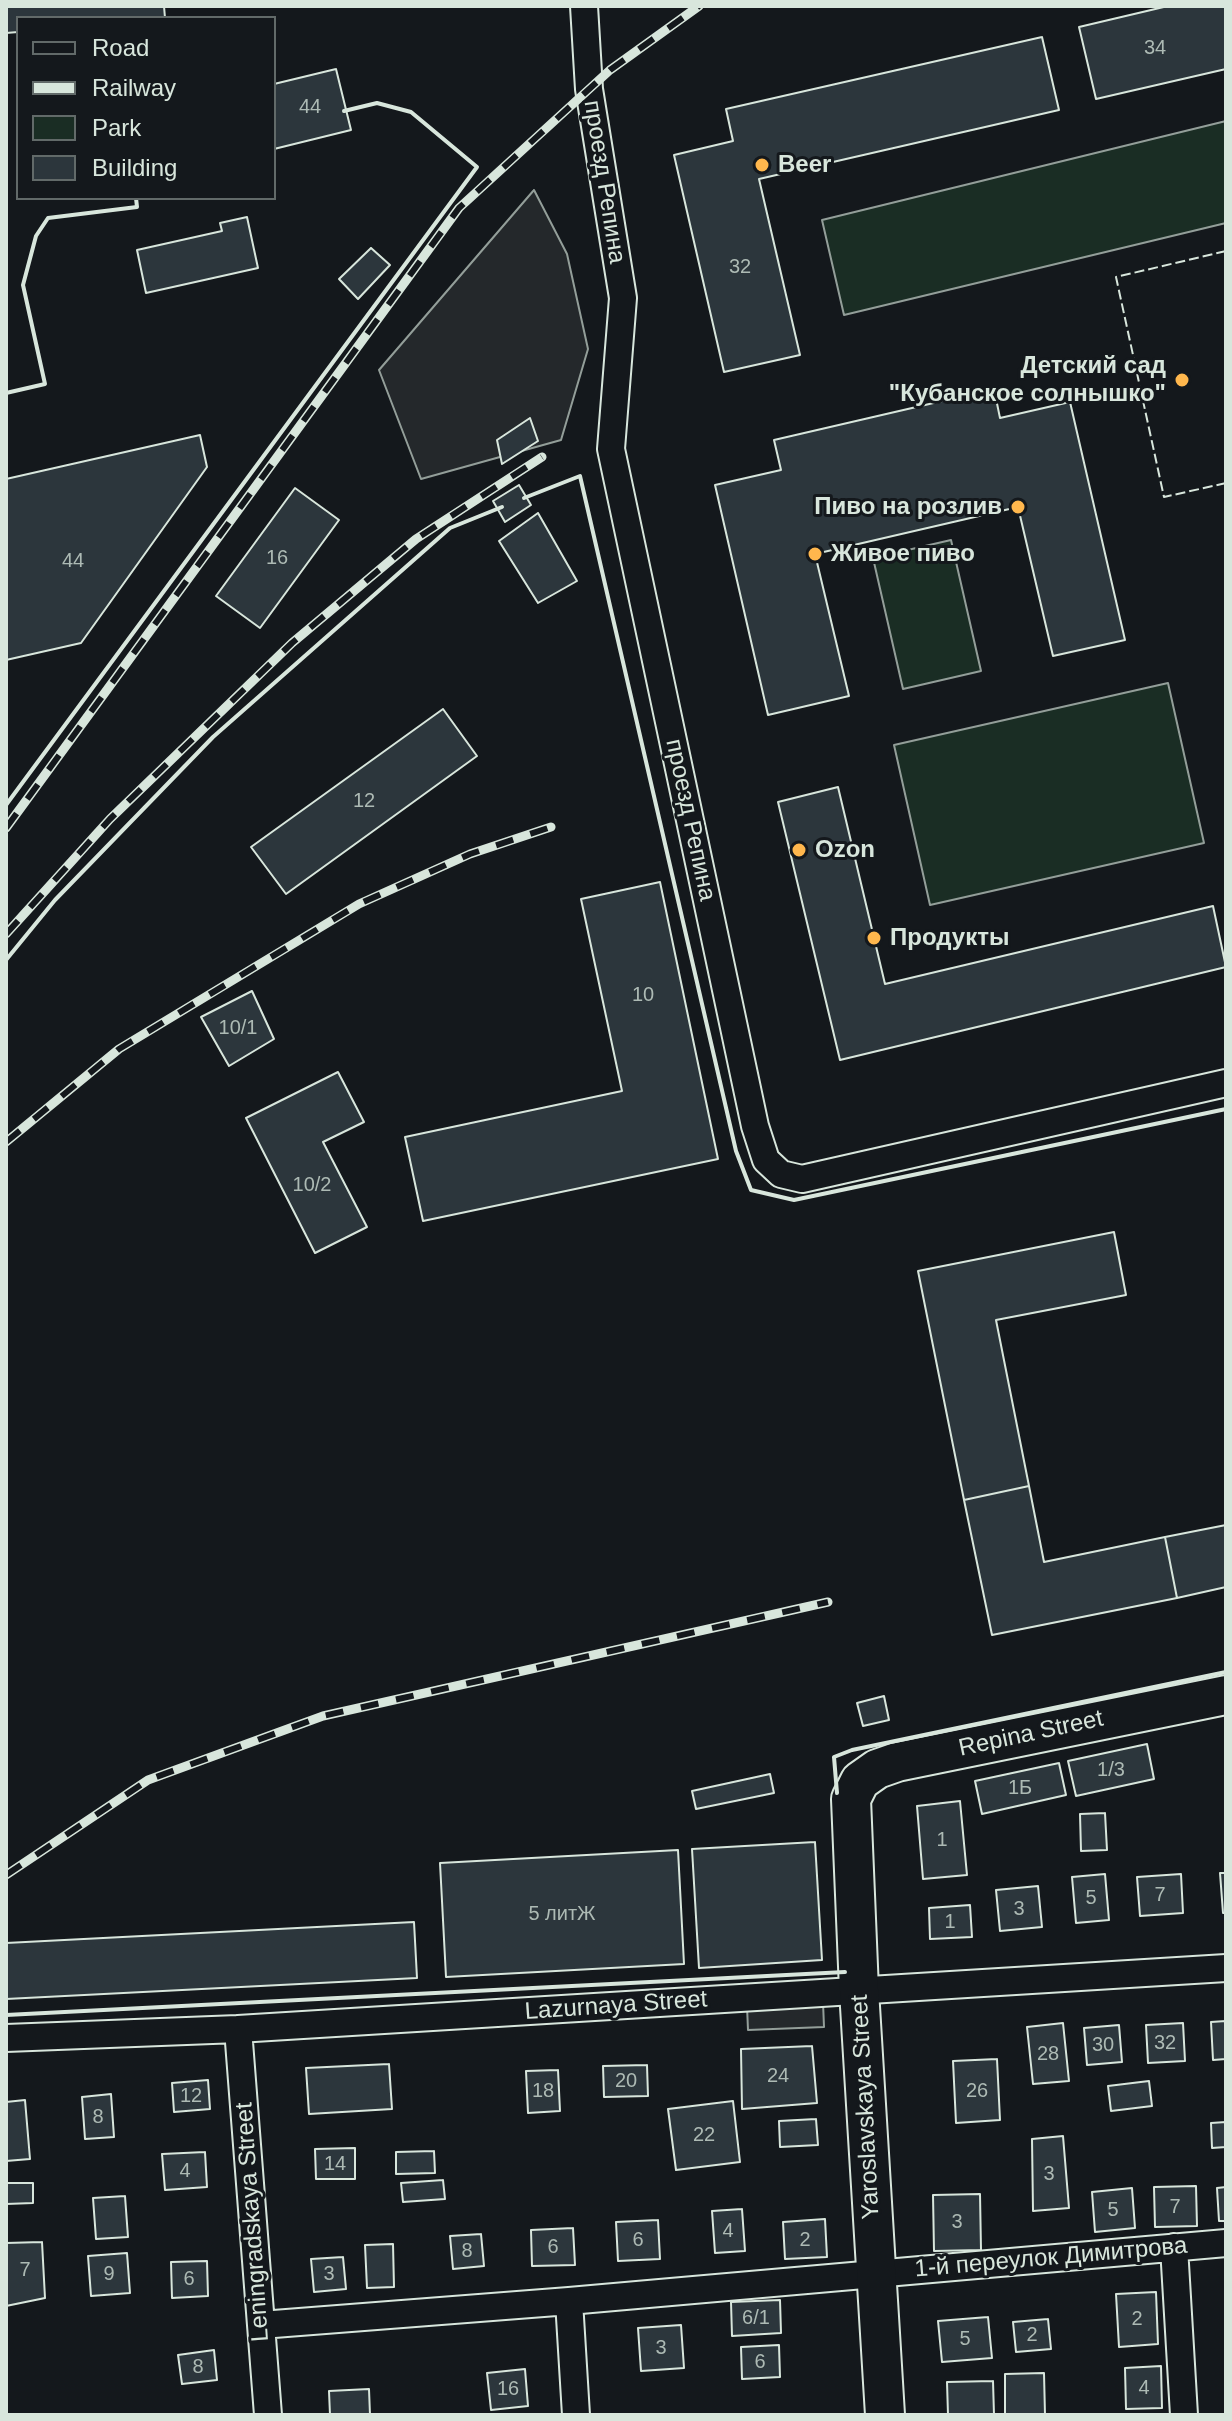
<!DOCTYPE html>
<meta charset="utf-8">
<style>
body{margin:0}
#map{position:relative;width:1232px;height:2421px;overflow:hidden;background:#14181c;font-family:Helvetica,sans-serif}
canvas{display:block}
.frame{position:absolute;inset:0;border:8px solid #d8e6dc;pointer-events:none}
.legend{position:absolute;left:16px;top:16px;width:260px;height:184px;box-sizing:border-box;background:#14181c;border:2px solid #626a69;margin:0;padding:10px 14px;list-style:none;font-size:24px;color:#d8e6dc}
.legend li{display:flex;align-items:center;gap:16px;height:40px}
.legend b{width:40px;border:2px solid #626a69}
</style>
<div id="map">
<canvas width="1232" height="2421"></canvas>
<div class="frame"></div>
<ul class="legend">
<li><b style="height:10px;background:#14181c"></b>Road</li>
<li><b style="height:10px;background:#d8e6dc"></b>Railway</li>
<li><b style="height:22px;background:#1a2d24"></b>Park</li>
<li><b style="height:22px;background:#2c363c"></b>Building</li>
</ul>
</div>
<script>
const c = document.querySelector('canvas').getContext('2d');
c.lineJoin = 'round';
function paint(path, color) { c.fillStyle = color; c.fill(path, 'evenodd'); }
const poly = rows => new Path2D(rows.map(r => 'M' + r).join(''));
function stroke(path, color, width, dash) { c.strokeStyle = color; c.lineWidth = width; c.lineCap = dash ? 'butt' : 'round'; c.setLineDash(dash || []); c.stroke(path); }
function label(font, color, halo, rows, align = 'center') {
  c.font = font + ' Helvetica,sans-serif'; c.lineWidth = 6; c.setLineDash([]); c.textBaseline = 'middle'; c.strokeStyle = halo; c.fillStyle = color; for (const [text, x, y, turn = 0] of rows) {
    c.save(); c.translate(x, y); c.rotate((+turn || 0) * Math.PI / 180); c.textAlign = isNaN(turn) ? turn : align; if (halo) c.strokeText(text, 0, 0); c.fillText(text, 0, 0); c.restore();
  }
}
const green = poly([
 [1226,121,1226,223,844,315,822,220,1226,121],
 [951,540,981,671,903,689,873,558,951,540],
 [1168,683,1204,843,930,905,894,745,1168,683]
]);
const parking = poly([
 [534,190,567,254,588,349,561,440,421,479,379,370,534,190],
 [823,2002,824,2027,748,2030,747,2006,823,2002]
]);
const building = poly([
 [6,6,164,6,165,18,18,18,18,32,6,33,6,6],
 [1168,6,1226,6,1226,69,1096,99,1079,27,1168,6],
 [1042,37,1059,110,759,179,800,355,724,372,674,155,733,141,726,109,1042,37],
 [336,69,351,130,274,149,274,84,336,69],
 [247,217,258,268,146,293,137,250,222,231,220,223,247,217],
 [371,248,390,265,358,299,339,279,371,248],
 [994,389,1000,418,1070,402,1125,640,1053,656,1018,507,815,554,849,696,768,715,715,485,781,470,774,440,994,389],
 [530,418,538,441,502,464,497,440,530,418],
 [200,435,207,467,81,643,6,660,6,479,200,435],
 [519,485,531,505,505,522,493,501,519,485],
 [295,488,339,520,260,628,216,596,295,488],
 [538,513,577,581,538,603,499,541,538,513],
 [443,709,477,756,286,894,251,847,443,709],
 [838,787,885,984,1213,906,1226,967,840,1060,778,802,838,787],
 [660,882,718,1159,423,1221,405,1137,622,1091,581,899,660,882],
 [252,991,274,1039,229,1066,201,1017,252,991],
 [338,1072,364,1122,323,1142,367,1227,315,1253,246,1118,338,1072],
 [1114,1232,1126,1295,996,1320,1029,1486,964,1500,918,1271,1114,1232],
 [1029,1486,1044,1562,1165,1537,1177,1598,992,1635,964,1500,1029,1486],
 [1226,1525,1226,1587,1177,1598,1165,1537,1226,1525],
 [884,1696,889,1720,863,1726,857,1703,884,1696],
 [1147,1744,1154,1779,1076,1796,1068,1761,1147,1744],
 [1059,1763,1066,1795,982,1814,975,1781,1059,1763],
 [770,1774,774,1793,696,1809,692,1791,770,1774],
 [960,1801,967,1875,923,1879,917,1806,960,1801],
 [1105,1813,1107,1850,1081,1851,1080,1814,1105,1813],
 [815,1842,822,1960,699,1968,692,1849,815,1842],
 [678,1850,684,1964,446,1977,440,1863,678,1850],
 [1220,1873,1226,1873,1226,1913,1223,1913,1220,1873],
 [1105,1874,1109,1920,1076,1923,1072,1877,1105,1874],
 [1181,1874,1183,1913,1140,1916,1137,1877,1181,1874],
 [1038,1886,1042,1927,1000,1931,996,1890,1038,1886],
 [970,1905,972,1937,930,1939,929,1908,970,1905],
 [414,1922,417,1978,6,1999,6,1943,414,1922],
 [1226,2021,1226,2059,1213,2060,1211,2022,1226,2021],
 [1063,2023,1069,2081,1033,2084,1027,2027,1063,2023],
 [1183,2023,1185,2061,1148,2063,1146,2025,1183,2023],
 [1119,2025,1122,2062,1087,2065,1084,2028,1119,2025],
 [812,2046,817,2103,742,2109,741,2049,812,2046],
 [997,2059,1000,2120,956,2123,953,2061,997,2059],
 [389,2064,392,2109,309,2114,306,2068,389,2064],
 [647,2065,648,2096,604,2097,603,2066,647,2065],
 [558,2070,560,2111,528,2113,526,2071,558,2070],
 [208,2080,210,2109,174,2112,172,2083,208,2080],
 [1149,2081,1152,2106,1111,2111,1108,2086,1149,2081],
 [111,2094,114,2137,85,2139,82,2097,111,2094],
 [25,2100,30,2159,6,2161,6,2102,25,2100],
 [733,2101,740,2162,676,2170,668,2109,733,2101],
 [816,2119,818,2145,780,2147,779,2121,816,2119],
 [1226,2122,1226,2147,1212,2148,1211,2123,1226,2122],
 [1063,2136,1069,2208,1033,2211,1032,2139,1063,2136],
 [355,2148,355,2179,316,2179,315,2149,355,2148],
 [434,2151,435,2173,396,2174,396,2152,434,2151],
 [205,2152,207,2187,165,2190,162,2154,205,2152],
 [443,2180,445,2199,403,2202,401,2183,443,2180],
 [6,2183,33,2183,33,2203,6,2204,6,2183],
 [1196,2186,1197,2226,1155,2227,1154,2187,1196,2186],
 [1226,2187,1226,2221,1219,2221,1217,2188,1226,2187],
 [1132,2188,1135,2228,1095,2232,1092,2192,1132,2188],
 [980,2194,981,2250,934,2251,933,2195,980,2194],
 [125,2196,128,2237,96,2239,93,2198,125,2196],
 [742,2209,745,2251,715,2253,712,2211,742,2209],
 [825,2219,827,2257,785,2259,783,2222,825,2219],
 [658,2220,660,2259,618,2261,616,2222,658,2220],
 [573,2228,575,2265,532,2266,531,2230,573,2228],
 [481,2234,484,2266,453,2269,450,2236,481,2234],
 [42,2242,45,2298,6,2306,6,2243,42,2242],
 [393,2244,394,2287,367,2288,365,2245,393,2244],
 [127,2253,130,2293,91,2296,88,2256,127,2253],
 [343,2257,346,2289,314,2292,311,2259,343,2257],
 [207,2261,208,2296,172,2298,171,2262,207,2261],
 [1156,2292,1158,2344,1119,2347,1116,2294,1156,2292],
 [780,2300,781,2333,732,2336,731,2302,780,2300],
 [988,2317,992,2358,942,2362,938,2321,988,2317],
 [1048,2319,1051,2349,1016,2352,1013,2322,1048,2319],
 [681,2325,684,2368,641,2371,638,2328,681,2325],
 [779,2345,780,2377,742,2379,741,2347,779,2345],
 [214,2350,217,2380,182,2384,178,2355,214,2350],
 [1161,2366,1162,2408,1126,2409,1125,2368,1161,2366],
 [525,2369,528,2406,491,2410,487,2373,525,2369],
 [1044,2373,1045,2415,1005,2415,1005,2374,1044,2373],
 [993,2381,994,2415,948,2415,947,2382,993,2381],
 [369,2389,370,2415,330,2415,329,2391,369,2389]
]);
const street = poly([
 [584,6,589,89,623,298,611,449,755,1126,766,1160,781,1174,802,1179,1226,1083],
 [238,2029,268,2415],
 [6,2038,238,2029,1226,1968],
 [1174,2247,1184,2415],
 [569,2301,576,2415],
 [261,2325,569,2301,1226,2243]
]);
const secondary = poly([
 [885,2415,859,1990,851,1799,860,1781,877,1769,897,1762,1226,1695]
]);
const rail = poly([
 [6,828,459,208,610,70,699,6],
 [6,934,110,819,292,643,416,539,542,457],
 [6,1142,119,1049,359,904,470,854,551,827],
 [6,1875,148,1780,323,1716,828,1602]
]);
const fence = poly([
 [1226,251,1116,277,1164,497,1226,483]
]);
const wall = poly([
 [6,393,45,384,23,285,36,236,48,218,137,207,136,198],
 [524,498,580,476,736,1151,751,1190,794,1200,1226,1109],
 [6,805,477,167,411,112,377,103,344,111],
 [6,960,55,900,213,737,450,528,502,507],
 [837,1793,834,1757,852,1750,1226,1672],
 [6,2015,845,1972]
]);
const markers = [
 [762,165,8,"#ffb74d"],
 [1182,380,8,"#ffb74d"],
 [1018,507,8,"#ffb74d"],
 [815,554,8,"#ffb74d"],
 [799,850,8,"#ffb74d"],
 [874,938,8,"#ffb74d"]
];
const numberNames = [
 ["34",1155,48],
 ["44",310,107],
 ["32",740,267],
 ["16",277,558],
 ["44",73,561],
 ["12",364,801],
 ["10",643,995],
 ["10/1",238,1028],
 ["10/2",312,1185],
 ["1/3",1111,1770],
 ["1Б",1020,1788],
 ["1",942,1840],
 ["7",1160,1895],
 ["5",1091,1898],
 ["3",1019,1909],
 ["5 литЖ",562,1914],
 ["1",950,1922],
 ["32",1165,2043],
 ["30",1103,2045],
 ["28",1048,2054],
 ["24",778,2076],
 ["20",626,2081],
 ["18",543,2091],
 ["26",977,2091],
 ["12",191,2096],
 ["8",98,2117],
 ["22",704,2135],
 ["14",335,2164],
 ["4",185,2171],
 ["3",1049,2174],
 ["7",1175,2207],
 ["5",1113,2210],
 ["3",957,2222],
 ["4",728,2231],
 ["6",638,2240],
 ["2",805,2240],
 ["6",553,2247],
 ["8",467,2251],
 ["7",25,2270],
 ["9",109,2274],
 ["3",329,2274],
 ["6",189,2279],
 ["6/1",756,2318],
 ["2",1137,2319],
 ["2",1032,2335],
 ["5",965,2339],
 ["3",661,2348],
 ["6",760,2362],
 ["8",198,2367],
 ["4",1144,2388],
 ["16",508,2389]
];
const poiNames = [
 ["Beer",778,165],
 ["Детский сад",1166,366,"right"],
 ["\"Кубанское солнышко\"",1166,394,"right"],
 ["Пиво на розлив",1002,507,"right"],
 ["Живое пиво",831,554],
 ["Ozon",815,850],
 ["Продукты",890,938]
];
const streetNames = [
 ["проезд Репина",604,182,81],
 ["проезд Репина",690,820,78],
 ["Repina Street",1031,1734,-12],
 ["Lazurnaya Street",616,2006,-4],
 ["Yaroslavskaya Street",866,2107,-93],
 ["Leningradskaya Street",253,2222,-94],
 ["1-й переулок Димитрова",1051,2258,-5]
];
paint(green, '#1a2d24');
stroke(green, '#939e99', 2);
paint(parking, '#24282b');
stroke(parking, '#939e99', 2);
paint(building, '#2c363c');
stroke(building, '#d8e6dc', 2);
stroke(street, '#d8e6dc', 30);
stroke(secondary, '#d8e6dc', 42);
stroke(street, '#14181c', 26);
stroke(secondary, '#14181c', 38);
stroke(rail, '#d8e6dc', 9);
stroke(rail, '#14181c', 6, [18]);
stroke(fence, '#d8e6dc', 2, [10, 4]);
stroke(wall, '#d8e6dc', 4);
for (const [x, y, r, color] of markers) { const dot = new Path2D(); dot.arc(x, y, r, 0, 2 * Math.PI); c.fillStyle = color; c.fill(dot); stroke(dot, '#14181c', 3); }
label('20px', '#adbab4', null, numberNames);
label('bold 24px', '#d8e6dc', '#14181c', poiNames, 'left');
label('24px', '#d8e6dc', '#14181c', streetNames);
</script>
